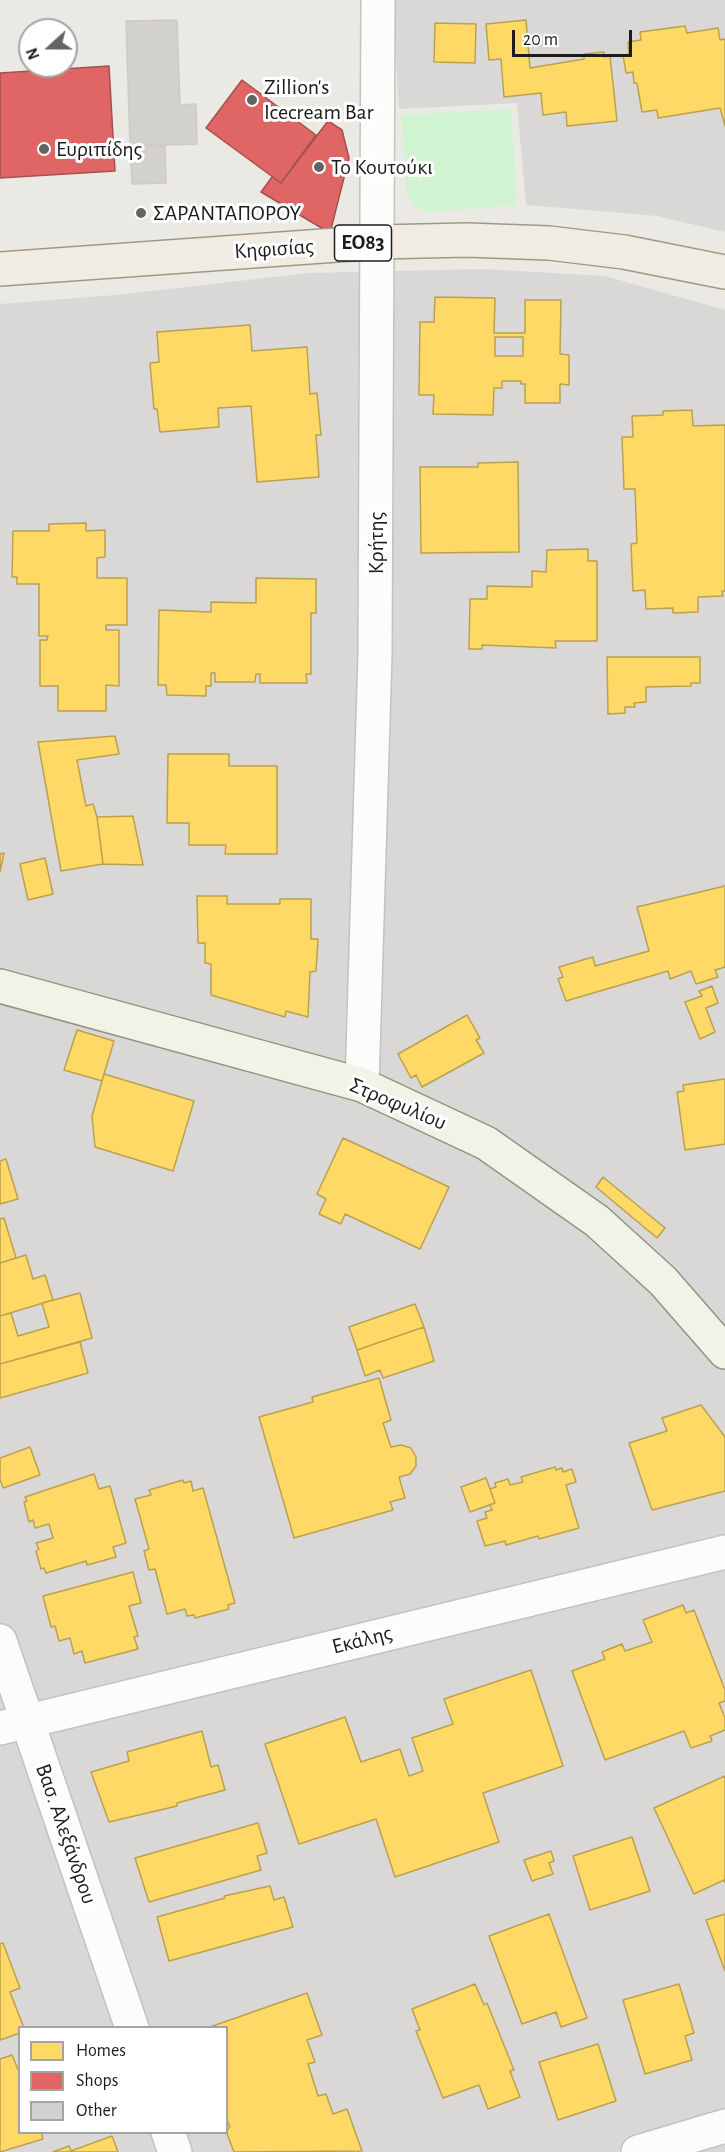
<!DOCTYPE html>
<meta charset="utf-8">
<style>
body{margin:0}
#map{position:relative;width:725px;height:2152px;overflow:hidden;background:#ebe9e4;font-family:"Alegreya Sans",sans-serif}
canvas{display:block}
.legend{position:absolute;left:18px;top:2026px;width:210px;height:108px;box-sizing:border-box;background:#fff;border:2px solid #a4a4a4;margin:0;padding:8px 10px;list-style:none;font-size:18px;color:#1c1c1c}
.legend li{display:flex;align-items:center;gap:12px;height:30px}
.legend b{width:30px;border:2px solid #a4a4a4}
.north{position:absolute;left:18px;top:18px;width:60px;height:60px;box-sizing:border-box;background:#fff;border:2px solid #a4a4a4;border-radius:50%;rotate:249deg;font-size:16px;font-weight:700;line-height:24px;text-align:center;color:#1c1c1c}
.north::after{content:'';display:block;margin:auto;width:21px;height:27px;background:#646462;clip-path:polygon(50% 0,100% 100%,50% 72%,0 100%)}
.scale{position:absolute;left:512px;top:30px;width:120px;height:27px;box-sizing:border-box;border:3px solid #1c1c1c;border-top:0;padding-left:8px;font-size:18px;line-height:21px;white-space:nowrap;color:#1c1c1c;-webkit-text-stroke:4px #fff;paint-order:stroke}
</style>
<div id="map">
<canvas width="725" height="2152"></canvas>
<ul class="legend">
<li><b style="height:16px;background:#ffd966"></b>Homes</li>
<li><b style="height:16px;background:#e06666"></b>Shops</li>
<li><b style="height:16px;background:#d3d1cd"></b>Other</li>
</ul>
<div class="north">N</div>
<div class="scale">20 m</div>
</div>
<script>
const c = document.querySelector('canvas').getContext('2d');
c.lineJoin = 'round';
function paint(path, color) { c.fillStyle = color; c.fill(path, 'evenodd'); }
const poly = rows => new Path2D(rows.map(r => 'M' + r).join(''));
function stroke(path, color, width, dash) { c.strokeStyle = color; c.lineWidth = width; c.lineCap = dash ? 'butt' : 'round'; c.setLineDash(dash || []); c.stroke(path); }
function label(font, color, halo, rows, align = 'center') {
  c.font = font + ' "Alegreya Sans",sans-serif'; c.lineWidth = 6; c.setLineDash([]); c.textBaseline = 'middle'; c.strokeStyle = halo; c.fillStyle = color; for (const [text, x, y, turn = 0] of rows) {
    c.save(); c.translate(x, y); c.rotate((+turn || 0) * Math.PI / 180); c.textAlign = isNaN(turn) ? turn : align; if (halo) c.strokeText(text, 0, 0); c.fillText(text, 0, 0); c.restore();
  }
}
const residential = poly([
 [392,0,725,0,725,232,657,216,526,205,517,103,399,109],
 [482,269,605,276,725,310,725,2152,0,2152,0,304,116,295,309,273],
 [20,2028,226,2028,226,2132,20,2132]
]);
const park = poly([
 [511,109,517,205,428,212,414,207,407,194,401,115]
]);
const homes = poly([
 [526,20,530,68,584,59,584,54,604,52,604,57,610,56,617,121,567,126,566,112,543,115,541,93,504,97,501,59,489,60,486,24,526,20],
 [435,23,476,24,475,63,434,62,435,23],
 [685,26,687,33,718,28,720,40,725,39,725,126,720,108,658,118,657,110,642,112,637,83,634,83,633,72,626,73,623,55,629,54,628,42,641,40,640,32,685,26],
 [435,297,495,298,494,333,525,333,525,300,561,300,560,354,569,355,569,385,560,384,560,403,525,403,525,384,521,384,521,381,502,381,502,388,494,388,493,415,433,414,434,395,419,395,420,322,434,322,435,297],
 [495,337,523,337,523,356,495,356,495,337],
 [250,325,252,351,307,347,310,394,317,393,321,435,316,435,319,477,257,482,251,406,218,408,219,427,160,432,157,409,154,409,150,363,159,362,157,332,250,325],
 [692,410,693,426,725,425,725,591,722,591,723,596,698,597,698,612,673,613,673,608,646,609,645,590,633,591,631,544,637,543,635,489,624,489,622,437,633,437,632,416,663,415,663,411,692,410],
 [518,462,519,552,421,553,420,467,478,467,478,463,518,462],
 [86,523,86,531,105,530,105,557,97,558,97,578,127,578,127,625,106,625,106,630,119,630,119,686,106,685,106,711,58,711,58,686,40,686,40,640,47,640,48,636,39,636,39,584,17,584,17,577,12,577,13,531,49,531,49,524,86,523],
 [588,549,588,561,597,561,597,641,555,641,556,648,482,645,482,649,469,649,470,599,487,599,487,586,532,587,532,571,546,572,547,550,588,549],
 [256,578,316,579,316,613,311,613,311,674,306,674,307,683,260,683,260,674,256,674,255,682,215,682,215,673,211,673,211,686,206,686,206,696,167,695,166,685,158,685,159,610,211,612,211,602,256,603,256,578],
 [607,657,700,657,700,683,691,683,691,686,646,687,646,702,634,703,635,707,625,707,625,713,608,714,607,657],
 [115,736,119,754,77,760,86,806,93,804,97,817,103,864,61,871,38,742,115,736],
 [168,754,229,754,229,766,277,766,277,854,225,854,226,845,189,845,189,823,167,823,168,754],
 [133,816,143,865,103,864,97,817,133,816],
 [4,853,0,872,0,854,4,853],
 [45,858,53,894,28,900,20,864,45,858],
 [725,886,725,967,715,970,718,977,696,984,691,971,670,979,668,971,566,1001,558,979,563,977,559,967,593,957,595,966,649,951,637,907,725,886],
 [197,896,227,896,227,904,280,904,280,899,311,899,311,939,318,939,316,971,310,972,308,1017,286,1011,285,1017,211,995,211,964,205,963,205,943,198,943,197,896],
 [712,986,718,1003,706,1008,715,1032,700,1039,685,1002,702,996,699,991,712,986],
 [467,1015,480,1038,476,1040,484,1053,422,1087,416,1075,411,1078,398,1054,467,1015],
 [77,1030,114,1041,102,1081,64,1070,77,1030],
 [104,1074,194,1101,173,1171,95,1147,92,1116,104,1074],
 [725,1079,725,1144,685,1150,677,1092,684,1091,683,1085,725,1079],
 [343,1138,449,1187,420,1249,345,1214,341,1224,319,1214,326,1199,317,1194,343,1138],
 [6,1159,18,1199,0,1204,0,1161,6,1159],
 [603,1177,665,1228,657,1238,596,1187,603,1177],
 [4,1218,16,1258,0,1263,0,1219,4,1218],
 [26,1255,33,1279,45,1275,53,1300,0,1316,0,1263,26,1255],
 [80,1293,92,1338,0,1364,0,1316,11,1313,18,1336,49,1327,42,1303,80,1293],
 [415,1304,424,1327,357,1350,349,1327,415,1304],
 [424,1327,434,1361,383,1378,380,1370,365,1376,357,1350,424,1327],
 [80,1342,88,1373,0,1398,0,1364,80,1342],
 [379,1378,391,1420,383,1423,391,1447,401,1445,411,1448,416,1457,416,1466,410,1474,399,1477,405,1498,390,1502,393,1510,294,1538,259,1417,313,1402,312,1397,379,1378],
 [701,1405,725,1437,725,1491,652,1510,629,1443,667,1431,662,1418,701,1405],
 [30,1447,40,1475,3,1488,0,1479,0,1458,30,1447],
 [555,1467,556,1470,562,1468,563,1472,572,1469,576,1482,566,1485,579,1528,539,1539,538,1536,506,1545,505,1541,485,1546,477,1521,487,1518,485,1512,492,1510,490,1505,495,1503,490,1489,496,1487,495,1483,508,1479,510,1485,523,1482,521,1477,555,1467],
 [94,1474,99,1489,110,1486,126,1543,113,1547,116,1557,87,1565,86,1561,46,1573,44,1568,41,1569,36,1551,39,1549,36,1543,53,1538,49,1524,35,1528,33,1520,29,1522,24,1502,27,1501,25,1497,94,1474],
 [486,1478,495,1503,470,1512,461,1487,486,1478],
 [183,1480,184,1483,191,1481,193,1491,203,1488,235,1603,228,1605,229,1609,195,1618,194,1615,187,1616,185,1609,167,1614,155,1569,149,1570,144,1551,149,1549,135,1499,151,1495,149,1490,183,1480],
 [133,1572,141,1603,129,1606,138,1636,134,1637,138,1649,85,1663,82,1651,74,1654,70,1638,59,1641,55,1626,51,1627,43,1596,133,1572],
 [683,1605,686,1613,694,1610,725,1690,725,1701,719,1703,725,1718,725,1730,710,1736,712,1741,691,1748,684,1731,605,1760,572,1671,605,1659,602,1652,622,1644,625,1651,652,1642,643,1620,683,1605],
 [531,1670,563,1766,483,1793,499,1842,395,1877,376,1819,299,1844,265,1744,345,1717,361,1762,400,1749,409,1776,423,1771,412,1738,453,1724,444,1699,531,1670],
 [202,1731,211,1767,218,1765,225,1790,177,1803,177,1806,109,1822,91,1772,129,1761,127,1752,202,1731],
 [725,1776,725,1883,724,1880,694,1894,654,1808,725,1776],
 [258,1823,267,1853,257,1856,261,1870,149,1902,135,1858,258,1823],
 [632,1837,650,1891,590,1910,573,1856,632,1837],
 [551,1851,554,1861,549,1863,553,1874,532,1881,524,1860,551,1851],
 [270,1886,274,1900,284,1897,293,1927,169,1961,157,1917,225,1898,224,1896,270,1886],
 [549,1914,587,2018,561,2027,556,2012,522,2024,489,1936,549,1914],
 [725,1914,725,1971,706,1920,725,1914],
 [3,1943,20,1988,10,1992,24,2028,20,2028,20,2033,0,2040,0,1944,3,1943],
 [475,1984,484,2005,487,2003,514,2070,510,2071,520,2097,488,2109,479,2085,443,2098,416,2031,420,2030,412,2009,475,1984],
 [679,1984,694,2033,685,2036,692,2060,645,2074,623,2000,679,1984],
 [307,1993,322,2035,307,2040,315,2062,308,2064,318,2096,326,2094,333,2114,347,2109,362,2151,234,2152,226,2131,230,2127,226,2117,226,2028,207,2028,307,1993],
 [598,2044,616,2101,558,2120,539,2062,598,2044],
 [12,2055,20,2074,20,2132,41,2132,43,2139,0,2152,0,2059,12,2055],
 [112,2136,118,2152,53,2152,69,2146,71,2151,112,2136]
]);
const shops = poly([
 [109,66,115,171,0,178,0,73,109,66],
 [242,80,316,135,281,183,206,128,242,80],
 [328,121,342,130,349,158,330,233,261,192,272,177,281,183,328,121]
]);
const building = poly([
 [177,20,180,105,196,104,197,144,130,146,126,21,177,20],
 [130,146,165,146,166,183,132,184,130,146]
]);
const street = poly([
 [362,1085,375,654,378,0],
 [0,1641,132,2028],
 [0,1728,725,1552],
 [168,2132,175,2152],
 [638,2152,725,2126]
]);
const secondary = poly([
 [0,986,362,1085,486,1143,597,1221,663,1281,725,1352]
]);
const primary = poly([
 [0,269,379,242,467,240,549,243,624,252,725,272]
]);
const markers = [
 [252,100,6,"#646462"],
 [44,149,6,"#646462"],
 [319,167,6,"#646462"],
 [141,213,6,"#646462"]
];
const shields = [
 [363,243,57]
];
const shieldNames = [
 ["ΕΟ83",363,243]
];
const poiNames = [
 ["Zillion's",264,87],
 ["Icecream Bar",264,112],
 ["Ευριπίδης",56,149],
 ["Το Κουτούκι",331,167],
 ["ΣΑΡΑΝΤΑΠΟΡΟΥ",153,213]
];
const streetNames = [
 ["Κηφισίας",274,249,-4],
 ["Κρήτης",376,543,-90],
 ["Στροφυλίου",398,1104,23],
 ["Εκάλης",362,1640,-14],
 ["Βασ. Αλεξάνδρου",66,1834,71]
];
paint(residential, '#dad8d6');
paint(park, '#d0f4d1');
paint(homes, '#ffd966');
stroke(homes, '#bba050', 1.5);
paint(shops, '#e06666');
stroke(shops, '#a55050', 1.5);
paint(building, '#d3d1cd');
stroke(building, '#cecac5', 1.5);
stroke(street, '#c3c2c0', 36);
stroke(secondary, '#92957c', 36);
stroke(primary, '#a19881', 36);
stroke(street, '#fcfcfb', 33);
stroke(secondary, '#f2f2e8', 33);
stroke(primary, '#f0ece3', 33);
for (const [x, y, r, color] of markers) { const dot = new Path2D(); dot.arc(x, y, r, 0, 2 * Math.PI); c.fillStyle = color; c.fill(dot); stroke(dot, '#fff', 2); }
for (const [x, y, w] of shields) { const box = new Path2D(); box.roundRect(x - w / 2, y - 18, w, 36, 4.5); c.fillStyle = '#fff'; c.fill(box); stroke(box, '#1c1c1c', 1.5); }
label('bold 21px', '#1c1c1c', null, shieldNames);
label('22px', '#1c1c1c', '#fff', poiNames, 'left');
label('22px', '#1c1c1c', '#fff', streetNames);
</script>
